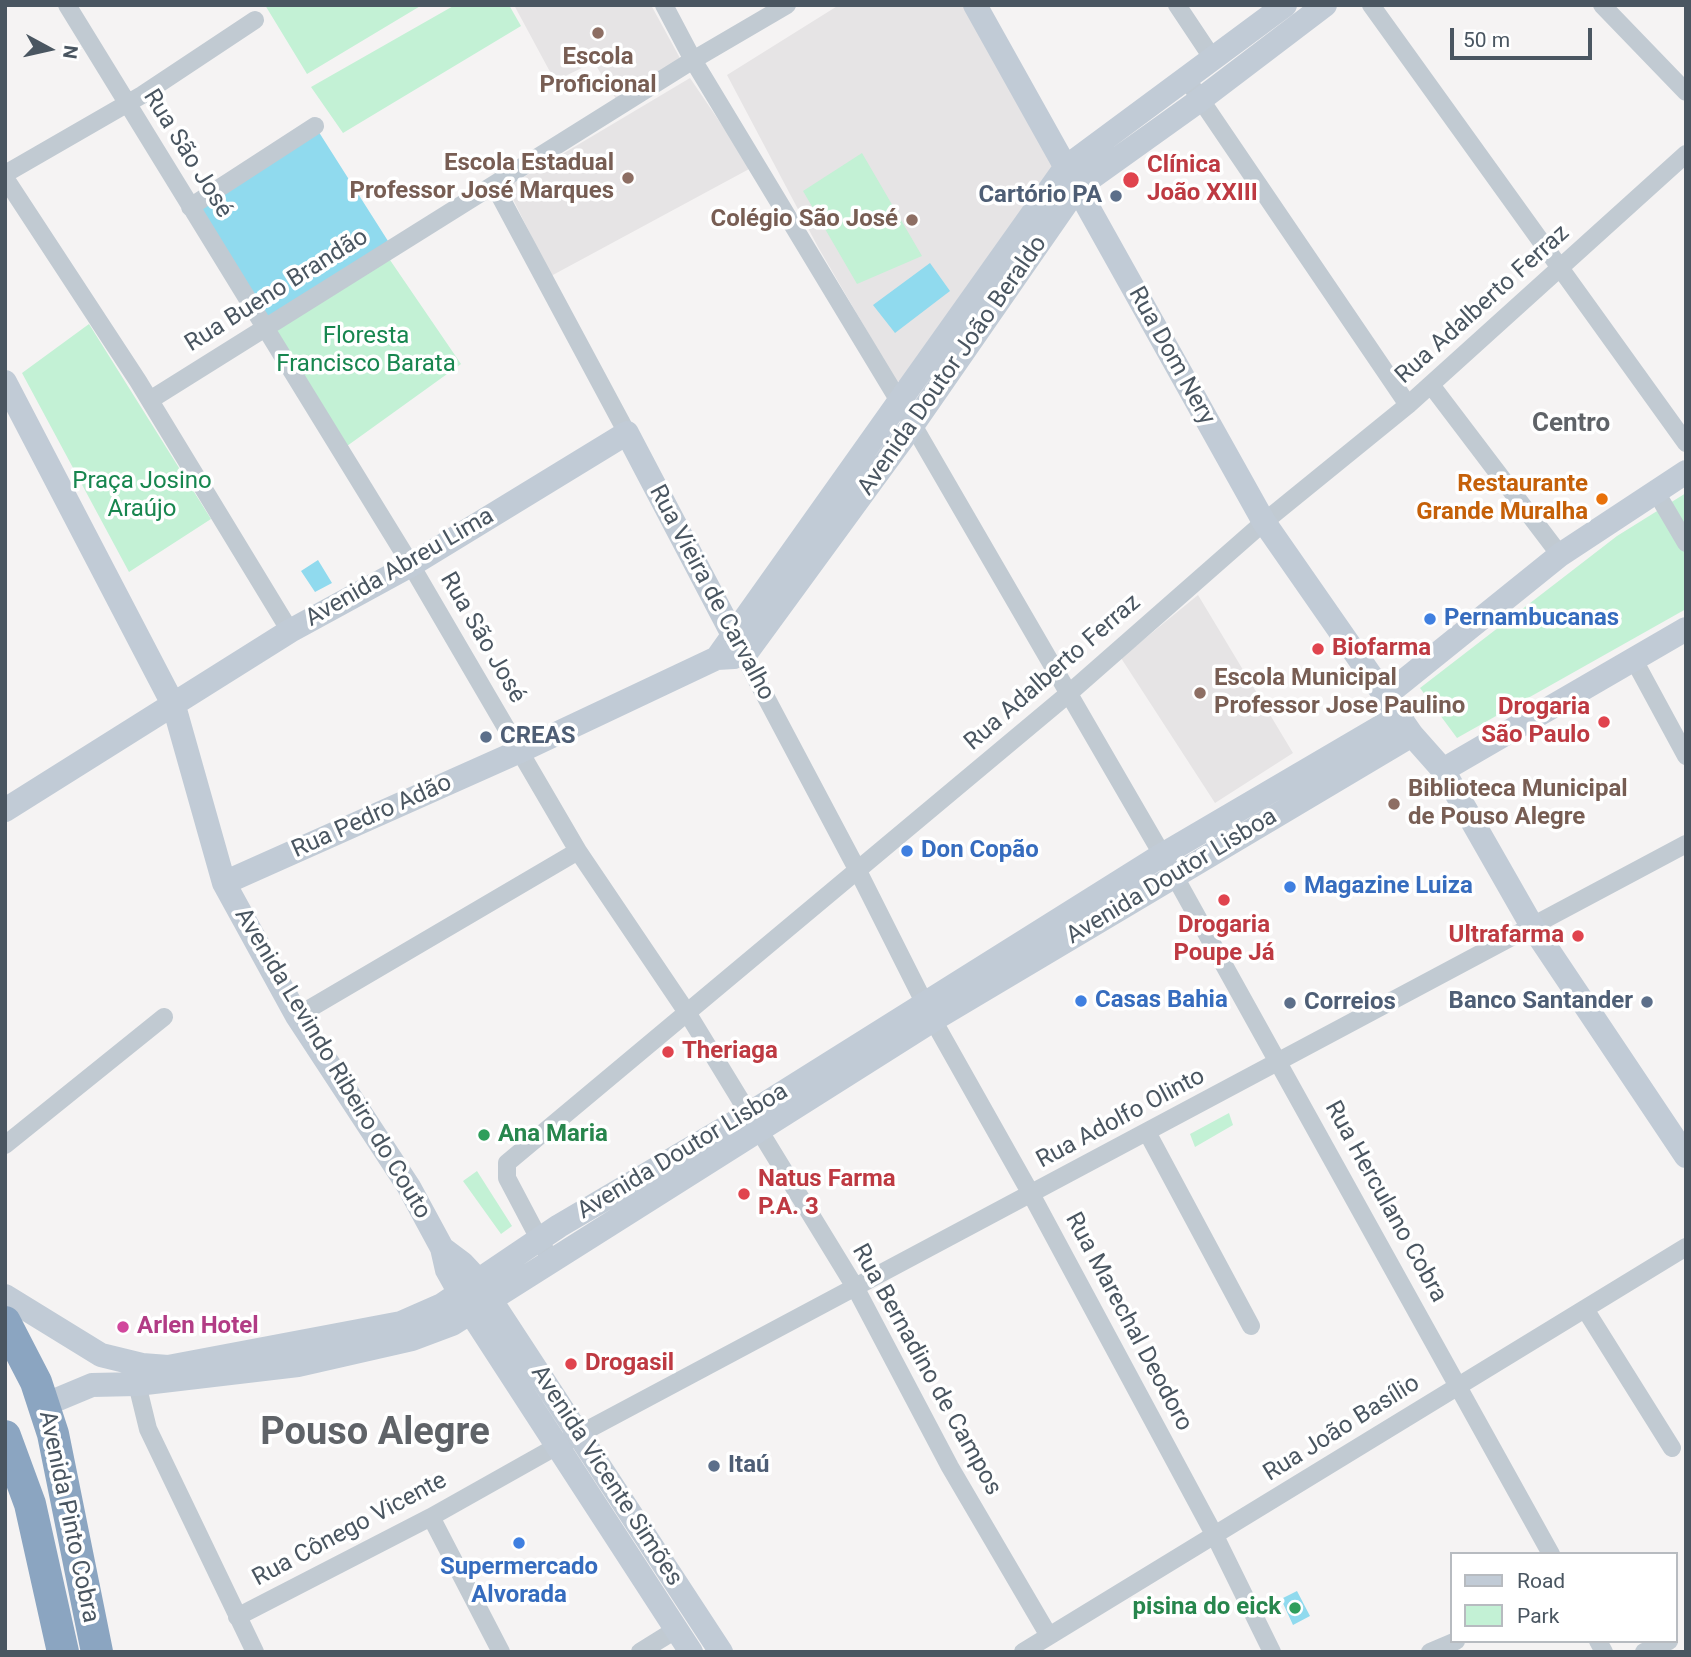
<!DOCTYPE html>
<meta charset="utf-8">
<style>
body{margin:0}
#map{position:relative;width:1691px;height:1657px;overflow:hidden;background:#f5f3f3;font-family:Roboto,sans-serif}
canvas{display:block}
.frame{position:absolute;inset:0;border:7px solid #4a5661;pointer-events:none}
.legend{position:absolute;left:1450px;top:1552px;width:228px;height:91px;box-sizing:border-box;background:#fff;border:2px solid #b7bbc0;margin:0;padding:9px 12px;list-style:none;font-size:21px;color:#4a5661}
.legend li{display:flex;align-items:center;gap:14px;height:35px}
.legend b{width:35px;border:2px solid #b7bbc0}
.north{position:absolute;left:14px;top:14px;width:70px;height:70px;-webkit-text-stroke:5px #fff;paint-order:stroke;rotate:98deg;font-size:19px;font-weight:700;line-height:28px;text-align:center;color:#4a5661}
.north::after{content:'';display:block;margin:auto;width:24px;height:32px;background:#4a5661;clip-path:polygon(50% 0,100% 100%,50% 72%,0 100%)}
.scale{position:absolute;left:1450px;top:28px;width:142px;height:32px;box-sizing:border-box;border:4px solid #4a5661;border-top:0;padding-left:9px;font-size:21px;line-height:24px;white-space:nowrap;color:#4a5661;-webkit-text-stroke:5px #fff;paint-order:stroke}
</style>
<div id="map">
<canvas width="1691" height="1657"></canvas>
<div class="frame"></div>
<ul class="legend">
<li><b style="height:9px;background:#c1cbd6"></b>Road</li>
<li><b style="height:19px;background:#c3f1d5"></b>Park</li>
</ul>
<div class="north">N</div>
<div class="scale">50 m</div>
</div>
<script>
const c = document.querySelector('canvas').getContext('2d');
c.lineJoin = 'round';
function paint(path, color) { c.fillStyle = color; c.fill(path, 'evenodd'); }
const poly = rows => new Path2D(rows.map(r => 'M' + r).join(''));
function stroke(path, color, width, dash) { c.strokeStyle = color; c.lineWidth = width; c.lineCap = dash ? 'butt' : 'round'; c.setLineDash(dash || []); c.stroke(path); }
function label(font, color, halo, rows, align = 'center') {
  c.font = font + ' Roboto,sans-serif'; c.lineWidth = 7; c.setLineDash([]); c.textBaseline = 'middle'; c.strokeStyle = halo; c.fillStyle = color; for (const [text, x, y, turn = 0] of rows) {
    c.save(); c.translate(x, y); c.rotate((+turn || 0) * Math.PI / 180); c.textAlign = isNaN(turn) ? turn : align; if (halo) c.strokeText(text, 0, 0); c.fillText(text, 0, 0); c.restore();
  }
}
const education = poly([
 [514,5,651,5,681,60,616,99,594,62,555,81],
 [839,5,967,5,1056,173,907,383,896,381,818,247,727,75],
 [690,78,751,168,551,276,507,187],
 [1198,595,1293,753,1215,803,1121,658]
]);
const green = poly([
 [265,5,422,5,307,74],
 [455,5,509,5,521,26,343,133,311,87],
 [862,153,922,256,857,284,803,191],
 [390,260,461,364,347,446,273,330],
 [89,324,211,519,129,572,22,373],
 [1686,493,1686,609,1457,738,1420,688,1617,536],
 [1229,1113,1233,1125,1195,1147,1190,1134],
 [477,1171,512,1226,501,1234,463,1181]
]);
const water = poly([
 [315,126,388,241,264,327,190,207],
 [930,263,950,291,895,333,873,305],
 [318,560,332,583,315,592,301,571],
 [1297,1591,1310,1616,1293,1625,1281,1599]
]);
const street = poly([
 [67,5,411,565,578,851,688,1014,749,1114],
 [664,5,693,60,899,401,1174,875,1551,1554],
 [1177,5,1213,59],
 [1371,5,1686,443],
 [1602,5,1686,92],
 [1186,78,1408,405],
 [5,174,142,95,255,20],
 [5,178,138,381,290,631],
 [494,185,627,433],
 [190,207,315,126],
 [1431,385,1560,555],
 [150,400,693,60,787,5],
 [1656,492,1686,543],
 [744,656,858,871,933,1020,1031,1194,1215,1536,1272,1652],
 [1634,660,1686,756],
 [297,1016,578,851],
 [759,1130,855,1287,950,1467,1049,1636],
 [1147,1132,1251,1326],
 [5,1145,164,1017],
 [545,1250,507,1178,507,1163,1067,695,1264,522,1408,405,1686,154],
 [1585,1309,1672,1448],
 [137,1384,148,1429,255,1652],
 [431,1517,501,1652],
 [237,1617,431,1517,559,1445,1686,844],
 [1598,1641,1604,1652],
 [640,1652,677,1629],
 [1023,1652,1686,1247],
 [1430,1652,1456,1641],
 [1644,1652,1669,1641]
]);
const secondary = poly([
 [975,5,1264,522,1385,696],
 [5,382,174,706,224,883,297,1016,409,1187,442,1248,447,1270,471,1313,691,1652],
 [1686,472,1560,555,1385,696,1412,735,1443,770,1686,629],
 [744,656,912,426,1077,188,1200,100,1325,5],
 [717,658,1065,168,1285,5],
 [1443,770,1532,926,1686,1156],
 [5,810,290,631,411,565,627,433,744,656],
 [224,883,520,751,717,658,734,657],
 [442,1248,462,1263,477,1279,721,1652],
 [5,1296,101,1355,142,1365,168,1367,401,1323,442,1305,559,1226,749,1114,1162,855,1399,716],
 [44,1405,92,1385,137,1384,298,1365,412,1339,452,1324,933,1020,1412,735]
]);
const highway = poly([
 [5,1322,36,1382,53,1434,97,1652],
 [5,1436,30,1504,63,1652]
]);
const markers = [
 [598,33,7,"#8d6e63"],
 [628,178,7,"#8d6e63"],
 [1131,180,9,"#e0444e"],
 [1116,196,7,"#5c6f8a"],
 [912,220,7,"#8d6e63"],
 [1602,499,7,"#e8710a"],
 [1430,619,7,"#3f7fe0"],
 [1318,649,7,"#e0444e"],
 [1200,693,7,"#8d6e63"],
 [1604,722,7,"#e0444e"],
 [486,737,7,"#5c6f8a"],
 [1394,804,7,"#8d6e63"],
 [907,851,7,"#3f7fe0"],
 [1290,887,7,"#3f7fe0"],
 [1224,900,7,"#e0444e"],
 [1578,936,7,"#e0444e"],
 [1081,1001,7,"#3f7fe0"],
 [1647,1002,7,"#5c6f8a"],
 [1290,1003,7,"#5c6f8a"],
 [668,1052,7,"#e0444e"],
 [484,1135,7,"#2e9e5b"],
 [744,1194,7,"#e0444e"],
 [123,1327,7,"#d1479c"],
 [571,1364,7,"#e0444e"],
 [714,1466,7,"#5c6f8a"],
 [519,1543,7,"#3f7fe0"],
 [1295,1608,7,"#2e9e5b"]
];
const educationNames = [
 ["Escola",598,58,"center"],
 ["Proficional",598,86,"center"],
 ["Escola Estadual",614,164],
 ["Professor José Marques",614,192],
 ["Colégio São José",898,220],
 ["Escola Municipal",1214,679,"left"],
 ["Professor Jose Paulino",1214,707,"left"],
 ["Biblioteca Municipal",1408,790,"left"],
 ["de Pouso Alegre",1408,818,"left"]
];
const streetNames = [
 ["Rua São José",187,154,58],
 ["Rua Bueno Brandão",277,291,-32],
 ["Rua Adalberto Ferraz",1483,305,-42],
 ["Rua Dom Nery",1171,356,61],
 ["Avenida Doutor João Beraldo",953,366,-55],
 ["Avenida Abreu Lima",400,568,-30],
 ["Rua Vieira de Carvalho",711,593,62],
 ["Rua São José",482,638,60],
 ["Rua Adalberto Ferraz",1053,673,-41],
 ["Rua Pedro Adão",372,817,-24],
 ["Avenida Doutor Lisboa",1172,877,-31],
 ["Avenida Levindo Ribeiro do Couto",332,1064,59],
 ["Rua Adolfo Olinto",1121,1119,-28],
 ["Avenida Doutor Lisboa",683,1152,-31],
 ["Rua Herculano Cobra",1385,1202,61],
 ["Rua Marechal Deodoro",1128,1322,62],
 ["Rua Bernadino de Campos",926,1370,61],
 ["Rua João Basílio",1342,1429,-32],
 ["Avenida Vicente Simões",606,1476,57],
 ["Avenida Pinto Cobra",68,1517,78],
 ["Rua Cônego Vicente",350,1530,-28]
];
const healthNames = [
 ["Clínica",1147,166],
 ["João XXIII",1147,194],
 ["Biofarma",1332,649],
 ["Drogaria",1590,708,"right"],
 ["São Paulo",1590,736,"right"],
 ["Drogaria",1224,926,"center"],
 ["Poupe Já",1224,954,"center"],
 ["Ultrafarma",1564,936,"right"],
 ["Theriaga",682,1052],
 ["Natus Farma",758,1180],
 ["P.A. 3",758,1208],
 ["Drogasil",585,1364]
];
const serviceNames = [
 ["Cartório PA",1102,196,"right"],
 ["CREAS",500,737],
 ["Banco Santander",1633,1002,"right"],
 ["Correios",1304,1003],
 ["Itaú",728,1466]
];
const parkNames = [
 ["Floresta",366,337],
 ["Francisco Barata",366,365],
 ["Praça Josino",142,482],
 ["Araújo",142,510]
];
const foodNames = [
 ["Restaurante",1588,485],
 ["Grande Muralha",1588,513]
];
const shopNames = [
 ["Pernambucanas",1444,619],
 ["Don Copão",921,851],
 ["Magazine Luiza",1304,887],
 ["Casas Bahia",1095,1001],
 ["Supermercado",519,1568,"center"],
 ["Alvorada",519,1596,"center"]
];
const leisureNames = [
 ["Ana Maria",498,1135],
 ["pisina do eick",1281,1608,"right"]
];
const hotelNames = [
 ["Arlen Hotel",137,1327]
];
const neighbourhoodNames = [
 ["Centro",1571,424]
];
const townNames = [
 ["Pouso Alegre",375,1434]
];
paint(education, '#e6e4e5');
paint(green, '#c3f1d5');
paint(water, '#90daee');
stroke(street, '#c1cad2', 18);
stroke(secondary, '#c1cbd6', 24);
stroke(highway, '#8ba5c1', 32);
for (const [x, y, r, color] of markers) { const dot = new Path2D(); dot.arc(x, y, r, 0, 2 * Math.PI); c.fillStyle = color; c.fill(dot); stroke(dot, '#fff', 2.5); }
label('bold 24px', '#785e54', '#fff', educationNames, 'right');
label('24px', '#4a5661', '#fff', streetNames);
label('bold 24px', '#be3a42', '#fff', healthNames, 'left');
label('bold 24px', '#4e5e75', '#fff', serviceNames, 'left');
label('24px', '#17864f', '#fff', parkNames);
label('bold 24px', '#c56008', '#fff', foodNames, 'right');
label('bold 24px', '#366cbe', '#fff', shopNames, 'left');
label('bold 24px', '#27864d', '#fff', leisureNames, 'left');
label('bold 24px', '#b23c85', '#fff', hotelNames, 'left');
label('bold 26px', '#5f6368', '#fff', neighbourhoodNames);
label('bold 38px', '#5f6368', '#fff', townNames);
</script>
